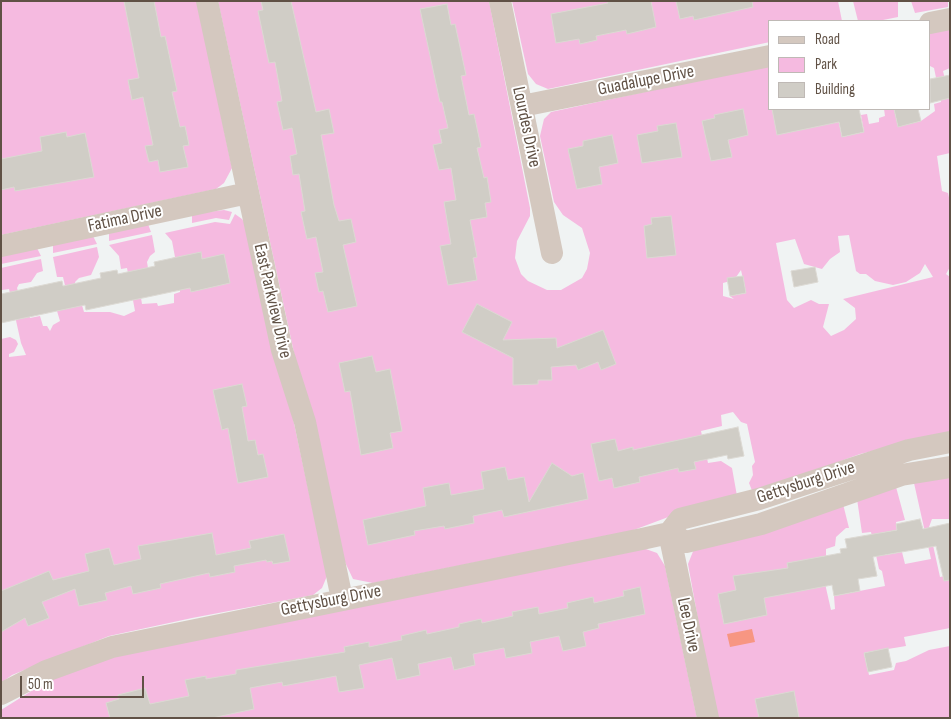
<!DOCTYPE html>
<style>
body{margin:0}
#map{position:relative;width:951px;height:719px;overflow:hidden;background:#f0f3f3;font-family:"Sofia Sans Condensed",sans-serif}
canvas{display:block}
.frame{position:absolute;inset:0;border:2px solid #605145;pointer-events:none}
.legend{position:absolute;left:768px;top:20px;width:162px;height:90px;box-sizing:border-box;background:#fff;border:1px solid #bfb9b5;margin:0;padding:6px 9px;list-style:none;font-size:15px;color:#605145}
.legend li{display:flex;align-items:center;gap:10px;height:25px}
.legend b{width:25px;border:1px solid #bfb9b5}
.scale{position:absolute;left:20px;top:676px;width:124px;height:22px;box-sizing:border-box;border:2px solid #605145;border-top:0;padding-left:6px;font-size:15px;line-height:18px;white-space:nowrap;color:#605145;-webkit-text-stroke:4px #fff;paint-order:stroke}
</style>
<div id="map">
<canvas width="951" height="719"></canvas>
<div class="frame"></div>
<ul class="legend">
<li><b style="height:6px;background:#d4c8bf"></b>Road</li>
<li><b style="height:14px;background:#f5bae0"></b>Park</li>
<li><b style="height:14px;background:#d0cdc6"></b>Building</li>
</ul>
<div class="scale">50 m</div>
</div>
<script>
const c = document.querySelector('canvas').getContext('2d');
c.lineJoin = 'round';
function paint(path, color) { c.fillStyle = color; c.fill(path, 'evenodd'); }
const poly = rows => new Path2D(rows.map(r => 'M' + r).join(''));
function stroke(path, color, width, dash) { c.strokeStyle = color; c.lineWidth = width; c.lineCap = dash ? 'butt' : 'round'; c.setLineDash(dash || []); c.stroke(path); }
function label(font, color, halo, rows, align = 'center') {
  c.font = font + ' "Sofia Sans Condensed",sans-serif'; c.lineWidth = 4; c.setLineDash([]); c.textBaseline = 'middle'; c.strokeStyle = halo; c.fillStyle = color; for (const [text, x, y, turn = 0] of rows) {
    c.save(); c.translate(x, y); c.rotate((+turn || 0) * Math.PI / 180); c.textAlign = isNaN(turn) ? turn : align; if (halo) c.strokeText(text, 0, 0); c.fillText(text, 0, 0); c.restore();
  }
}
const green = poly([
 [1,1,197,1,232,168,224,183,216,189,1,235],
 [218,1,489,1,530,208,530,216,517,241,515,258,521,274,528,281,547,290,561,290,582,278,587,269,590,253,582,228,563,215,554,202,540,136,544,119,551,112,770,65,770,109,836,109,842,137,864,132,861,115,867,114,869,124,879,122,879,118,885,116,884,109,894,109,898,126,921,121,935,111,934,104,941,102,934,68,930,66,930,32,950,28,950,68,943,71,950,101,950,153,937,156,942,191,948,193,950,202,950,267,946,274,950,277,950,433,860,454,753,493,749,483,753,475,752,466,755,462,747,424,741,422,733,412,721,415,722,426,701,431,708,463,721,461,732,468,737,496,703,504,631,531,373,583,353,579,344,560,296,362],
 [849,235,856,271,860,274,866,274,875,281,893,285,906,282,920,273,925,264,933,277,843,299,855,308,856,319,844,330,831,336,823,327,829,304,819,304,811,300,794,308,787,300,776,243,795,239,804,264,822,269,830,259,840,252,838,236],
 [741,270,746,293,730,296,734,299,723,296,723,283,734,280],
 [512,1,838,1,842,21,770,21,770,42,548,89,536,84,528,74],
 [853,1,898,1,898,17,878,21,858,21],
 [911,1,948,1,948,7,915,13],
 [224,210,232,212,229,220,216,218,192,223,192,214],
 [235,214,242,219,247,227,289,400,327,576,322,588,313,595,192,618,109,636,12,675,1,683,1,339,10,337,16,340,18,344,14,352,9,354,9,357,26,355,21,343,9,289,2,290,1,268,41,259,43,271,37,273,31,282,19,284,17,288,18,291,24,294,30,318,40,316,43,326,47,326,50,331,53,325,60,321,57,311,70,307,63,277,57,277,53,257,97,247,99,257,91,275,79,278,75,282,84,312,110,312,124,316,135,311,127,268,121,269,119,256,109,245,152,235,155,252,150,256,147,262,148,268,141,298,142,304,157,303,158,306,174,303,174,294,180,292,180,286,172,258,175,257,172,241,165,233,215,222,230,224],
 [148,224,151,232,109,241,109,232],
 [93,236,97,244,53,253,53,245],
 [37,248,41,256,1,264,1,255],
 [950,474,950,519,932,519,929,527,940,577,950,575,950,628,904,637,906,646,864,653,869,675,894,670,896,663,906,661,929,650,950,646,950,718,716,718,688,564,694,549,843,504,849,528,846,528,836,537,835,546,826,549,826,556,819,557,831,610,835,609,834,596,885,586,882,571,879,569,871,532,862,533,857,499,896,487,905,520,896,522,897,530,881,533,885,555,902,552,905,564,931,559,914,483],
 [643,548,657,553,665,566,697,718,1,718,1,710,49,680,116,655]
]);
const water = poly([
 [752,629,755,642,730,647,727,634]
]);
const building = poly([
 [124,1,154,1,161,37,165,36,177,91,172,92,180,127,185,126,189,145,183,146,188,167,160,172,158,160,149,162,145,146,153,145,143,97,132,100,128,80,139,78,124,1],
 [261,1,291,1,316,112,329,109,334,133,321,135,334,205,339,221,351,219,356,242,343,245,357,306,328,312,323,291,319,292,315,273,323,272,316,237,307,239,301,212,305,211,299,174,293,175,290,156,297,154,292,128,283,130,277,102,282,101,275,62,269,63,258,11,263,10,261,1],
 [607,1,651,1,656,27,627,34,626,30,596,36,597,40,580,44,579,39,556,43,551,14,608,3,607,1],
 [676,1,752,1,753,7,694,20,693,16,680,19,676,1],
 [447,4,451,25,455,24,466,75,461,76,469,115,474,114,481,147,477,148,484,178,487,177,491,202,485,203,487,217,470,220,477,257,473,258,477,280,448,285,440,246,451,244,444,202,456,200,451,168,439,170,433,145,442,143,439,130,448,128,442,102,440,102,420,9,447,4],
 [950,75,950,98,930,103,930,79,950,75],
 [743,109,748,135,728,140,732,157,711,161,702,121,715,118,714,115,743,109],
 [772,109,859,109,864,132,842,137,839,122,777,135,772,109],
 [894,109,918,109,921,121,898,127,894,109],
 [676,123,682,157,642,163,637,135,658,131,657,126,676,123],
 [66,132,67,137,85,133,94,177,15,191,14,187,1,190,1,159,42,151,40,137,66,132],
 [612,135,618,163,599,167,602,184,577,189,568,149,583,146,583,141,612,135],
 [671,216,676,255,647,258,644,226,652,224,651,218,671,216],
 [201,252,202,259,224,254,230,283,191,292,190,288,86,310,85,305,1,323,1,294,62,281,63,286,101,278,100,273,117,270,118,274,155,266,154,262,201,252],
 [815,267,818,282,794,287,791,271,815,267],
 [743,276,746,293,730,296,727,278,743,276],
 [477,304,512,322,503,340,556,338,557,348,603,330,616,364,601,370,598,362,578,370,576,365,551,367,552,380,538,380,538,384,513,385,513,358,462,332,477,304],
 [372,356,376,372,390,369,402,431,390,433,393,448,361,455,350,391,345,392,339,363,372,356],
 [242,384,247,406,242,407,248,441,255,440,258,455,263,454,268,477,238,483,228,428,222,430,213,390,242,384],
 [738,427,744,456,728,459,727,455,694,462,696,469,679,472,678,468,639,477,640,482,614,488,612,478,599,481,591,444,615,439,618,451,633,447,633,450,738,427],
 [552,463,572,476,583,473,588,499,504,517,502,510,473,516,474,523,445,529,444,526,414,531,415,535,368,545,363,520,426,506,423,488,449,483,451,495,484,489,481,472,505,467,508,480,524,477,529,502,552,463],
 [920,519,923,529,950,523,950,580,944,581,936,546,873,557,877,576,858,579,860,591,834,596,832,585,764,598,767,615,724,624,718,594,736,590,733,576,788,568,787,563,841,553,840,549,847,548,845,539,897,530,896,524,920,519],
 [212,533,216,555,251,548,249,541,284,534,290,561,273,564,272,561,267,562,266,560,234,566,235,572,210,577,209,573,160,584,161,588,133,594,131,586,105,593,107,600,79,606,75,589,42,602,49,618,28,626,25,618,1,632,1,591,49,571,53,580,89,571,85,554,109,548,114,565,141,559,138,546,212,533],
 [640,587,645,614,598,624,599,628,583,632,586,646,563,651,559,636,530,642,532,653,506,658,504,648,473,654,475,665,454,670,451,657,418,664,420,675,397,680,392,658,359,665,364,688,339,692,336,676,283,686,282,682,250,688,254,709,212,718,110,718,106,703,119,699,118,695,145,688,150,704,189,696,185,680,206,676,206,679,236,674,236,670,345,652,344,647,369,642,369,647,402,640,401,636,426,630,427,634,459,627,459,624,481,619,482,623,513,616,512,612,538,607,539,614,568,608,567,603,593,597,594,603,624,596,623,591,640,587],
 [888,648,892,667,868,672,864,653,888,648],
 [794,691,799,718,759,718,755,699,794,691]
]);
const minor = poly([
 [207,1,282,350,305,422,342,599],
 [500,1,552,253],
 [930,23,950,19],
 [522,106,770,56],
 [1,246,248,193],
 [669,533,686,542,761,524,901,475,950,467],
 [669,533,708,718],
 [1,694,46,671,112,647,642,539,669,533,680,519,759,499,909,450,950,442]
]);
const streetNames = [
 ["Guadalupe Drive",646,81,-11],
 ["Lourdes Drive",526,127,78],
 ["Fatima Drive",125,219,-12],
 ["East Parkview Drive",272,301,77],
 ["Gettysburg Drive",806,483,-18],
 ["Gettysburg Drive",331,601,-11],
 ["Lee Drive",688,625,78]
];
paint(green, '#f5bae0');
paint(water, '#f79682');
paint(building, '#d0cdc6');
stroke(building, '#dcd9d3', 1);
stroke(minor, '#d4c8bf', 22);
label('18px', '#605145', '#fff', streetNames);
</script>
